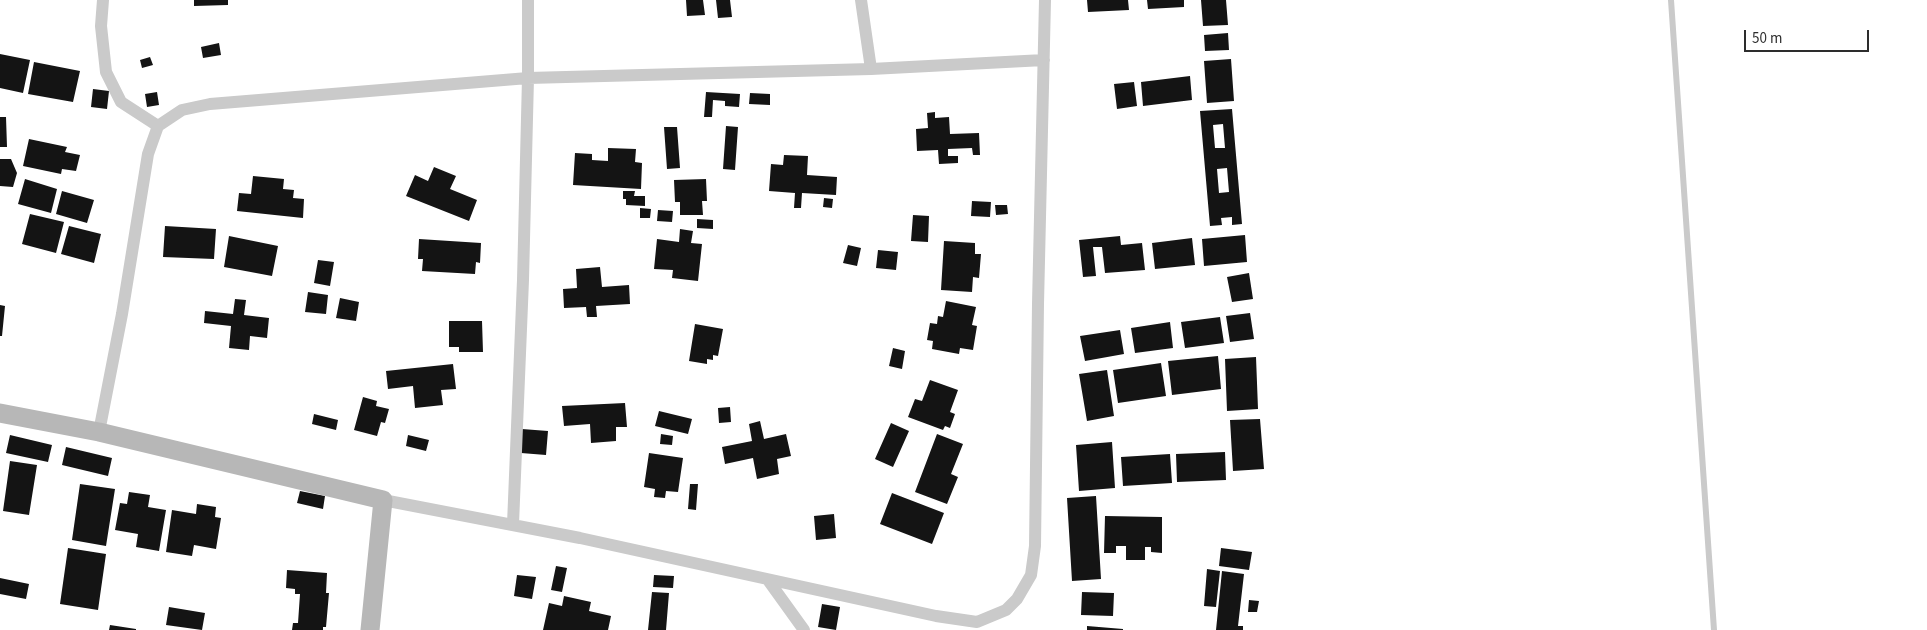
<!DOCTYPE html>
<style>
body{margin:0}
#map{position:relative;width:1927px;height:630px;overflow:hidden;background:#fff;font-family:"Source Sans 3",sans-serif}
canvas{display:block}
.scale{position:absolute;left:1744px;top:30px;width:125px;height:22px;box-sizing:border-box;border:2px solid #2d2d2d;border-top:0;padding-left:6px;font-size:15px;line-height:18px;white-space:nowrap;color:#2d2d2d;-webkit-text-stroke:4px #fff;paint-order:stroke}
</style>
<div id="map">
<canvas width="1927" height="630"></canvas>
<div class="scale">50 m</div>
</div>
<script>
const c = document.querySelector('canvas').getContext('2d');
c.lineJoin = 'round';
function paint(path, color) { c.fillStyle = color; c.fill(path, 'evenodd'); }
const poly = rows => new Path2D(rows.map(r => 'M' + r).join(''));
function stroke(path, color, width, dash) { c.strokeStyle = color; c.lineWidth = width; c.lineCap = dash ? 'butt' : 'round'; c.setLineDash(dash || []); c.stroke(path); }
const building = poly([
 [194,0,228,0,228,5,194,6],
 [686,0,703,0,705,15,687,16],
 [716,0,730,0,732,17,718,18],
 [1087,0,1128,0,1129,10,1088,12],
 [1147,0,1184,0,1184,7,1148,9],
 [1201,0,1226,0,1228,25,1203,26],
 [1228,33,1229,50,1205,51,1204,35],
 [219,43,221,55,203,58,201,47],
 [0,54,30,60,23,93,0,88],
 [150,57,153,65,142,68,140,60],
 [1231,59,1234,101,1207,103,1204,61],
 [34,62,80,71,73,102,28,94],
 [1190,76,1192,100,1143,106,1141,82],
 [1134,82,1137,106,1117,109,1114,84],
 [93,89,109,91,107,109,91,107],
 [157,92,159,105,147,107,145,94],
 [706,92,740,94,739,107,725,106,725,101,713,100,712,117,704,117],
 [750,93,770,94,770,105,749,104],
 [1232,109,1242,224,1232,225,1232,217,1221,218,1222,225,1210,226,1200,111],
 [1223,124,1225,148,1215,148,1213,125],
 [1227,168,1229,192,1219,193,1217,169],
 [935,112,935,118,949,117,950,134,979,133,980,155,973,155,972,148,948,149,948,156,958,156,958,163,939,164,938,150,917,151,916,129,928,128,927,113],
 [0,117,6,117,7,147,0,147],
 [726,126,738,127,735,170,723,169],
 [664,127,677,127,680,168,667,169],
 [29,139,67,147,65,152,80,155,76,171,62,169,61,174,23,166],
 [608,148,636,149,635,162,642,163,641,189,573,185,575,153,592,154,592,160,608,161],
 [784,155,808,156,807,175,837,177,836,195,802,193,801,208,794,208,795,193,769,191,771,164,783,165],
 [0,159,11,159,17,173,13,187,0,186],
 [434,167,456,176,450,189,477,200,469,221,406,196,415,175,428,181],
 [253,176,284,179,283,189,294,190,293,198,304,199,303,218,237,211,239,193,251,194],
 [25,179,57,189,51,213,18,204],
 [706,179,707,201,702,201,703,215,680,215,680,202,675,202,674,180],
 [62,191,94,200,87,223,56,214],
 [623,191,635,191,634,196,645,196,645,206,626,205,626,199,623,199],
 [824,198,833,199,832,208,823,207],
 [972,201,991,202,990,217,971,216],
 [995,205,1007,205,1008,214,996,215],
 [640,208,651,209,650,218,640,218],
 [658,210,673,211,672,222,657,221],
 [30,214,64,222,56,253,22,244],
 [913,215,929,216,928,242,911,241],
 [697,219,713,220,713,229,697,228],
 [69,226,101,234,94,263,61,254],
 [165,226,216,229,214,259,163,257],
 [680,229,693,231,691,243,702,244,698,281,672,278,673,270,654,269,657,239,679,242],
 [1245,235,1247,262,1204,266,1202,239],
 [229,236,278,246,272,276,224,267],
 [1120,236,1121,245,1142,243,1145,270,1105,273,1102,247,1093,247,1096,276,1083,277,1079,240],
 [1192,238,1195,265,1155,269,1152,243],
 [419,239,481,243,480,263,476,262,475,274,422,271,423,259,418,259],
 [944,241,975,243,975,254,981,254,979,278,973,277,972,292,941,290],
 [848,245,861,248,857,266,843,263],
 [878,250,898,252,896,270,876,268],
 [318,260,334,262,330,286,314,283],
 [600,267,602,287,629,285,630,304,596,306,597,317,587,317,586,307,564,308,563,289,577,288,576,269],
 [1249,273,1253,299,1232,302,1227,277],
 [308,292,328,295,326,314,305,312],
 [340,298,359,302,356,321,336,318],
 [235,299,246,300,244,315,269,318,267,338,250,336,249,350,229,348,231,326,204,323,205,311,233,314],
 [946,301,976,307,972,325,977,326,973,350,960,348,959,354,932,349,933,341,927,340,930,323,937,324,938,316,943,317],
 [0,305,5,306,2,336,0,336],
 [1250,313,1254,339,1230,342,1226,316],
 [1220,317,1224,343,1185,348,1181,322],
 [449,321,482,321,483,352,459,352,459,347,449,347],
 [1170,322,1173,348,1135,353,1131,328],
 [695,324,723,329,718,356,713,355,713,360,707,359,707,364,689,361],
 [1120,330,1124,354,1085,361,1080,336],
 [893,348,905,351,902,369,889,366],
 [1218,356,1221,389,1172,395,1168,361],
 [1256,357,1258,409,1227,411,1225,359],
 [1161,363,1166,396,1118,403,1113,370],
 [453,364,456,389,441,390,443,405,415,408,413,386,388,389,386,371],
 [1107,370,1114,416,1087,421,1079,374],
 [930,380,958,390,950,412,955,414,950,428,945,426,943,430,908,417,915,399,922,401],
 [363,397,377,401,376,406,389,409,385,423,381,422,377,436,354,430],
 [625,403,627,427,616,427,616,441,591,443,590,424,564,426,562,406],
 [730,407,731,422,719,423,718,408],
 [659,411,692,419,688,434,655,426],
 [314,414,338,420,336,430,312,424],
 [1260,419,1264,469,1233,471,1230,420],
 [760,421,764,439,786,434,791,456,777,459,779,474,757,479,753,458,725,464,722,447,752,441,749,424],
 [891,423,909,431,893,467,875,459],
 [522,429,548,431,546,455,521,453],
 [661,434,673,436,672,445,660,444],
 [937,434,963,444,951,474,958,477,947,504,915,492],
 [10,435,52,445,48,462,6,453],
 [408,435,429,440,426,451,406,446],
 [1112,442,1115,488,1079,491,1076,445],
 [66,447,112,458,108,476,62,465],
 [1225,452,1226,480,1177,482,1176,454],
 [649,453,683,458,678,492,666,491,665,498,654,497,655,489,644,487],
 [1170,454,1172,483,1123,486,1121,457],
 [10,461,37,465,29,515,3,511],
 [80,484,115,489,106,546,72,540],
 [690,484,698,484,696,510,688,509],
 [300,491,325,496,323,509,297,503],
 [129,492,150,495,148,507,166,510,159,551,136,547,138,534,115,530,120,503,127,504],
 [892,493,944,513,932,544,880,524],
 [1096,496,1101,579,1072,581,1067,498],
 [197,504,216,507,215,517,221,518,216,549,194,545,192,556,166,552,172,510,196,514],
 [834,514,836,538,816,540,814,516],
 [1105,516,1162,517,1162,553,1151,552,1151,547,1145,547,1145,560,1126,560,1126,546,1116,546,1116,553,1104,553],
 [68,548,106,554,98,610,60,604],
 [1221,548,1252,552,1249,570,1219,566],
 [556,566,567,568,562,592,551,590],
 [1207,569,1220,571,1216,607,1204,606],
 [287,570,327,573,326,593,329,593,326,627,323,627,323,630,292,630,293,623,298,623,300,594,295,594,295,589,286,588],
 [1222,571,1244,574,1238,626,1243,626,1243,630,1216,630],
 [517,575,536,577,532,599,514,596],
 [654,575,674,576,673,588,653,587],
 [0,578,29,584,26,599,0,594],
 [652,592,669,593,666,630,648,630],
 [1082,592,1114,593,1113,616,1081,615],
 [564,596,591,602,589,611,611,616,608,630,543,630,549,603,562,606],
 [1249,600,1259,601,1257,612,1248,612],
 [822,604,840,607,836,630,818,627],
 [169,607,205,613,202,630,166,625],
 [110,625,136,629,136,630,109,630],
 [1087,626,1123,629,1123,630,1087,630]
]);
const lane = poly([
 [1671,0,1714,630]
]);
const street = poly([
 [103,0,101,26,106,72,121,102,158,126],
 [861,0,871,69],
 [99,432,122,314,148,154,158,126,182,110,210,104,528,78,871,69,1044,60],
 [383,500,580,538,936,616,977,622,1006,610,1017,599,1031,575,1035,546,1038,304,1045,0],
 [513,524,523,280,528,78,528,0],
 [768,580,804,630]
]);
const secondary = poly([
 [0,413,99,432,383,500,370,630]
]);
paint(building, '#141414');
stroke(lane, '#cacaca', 6);
stroke(street, '#cacaca', 12);
stroke(secondary, '#b7b7b7', 19);
</script>
